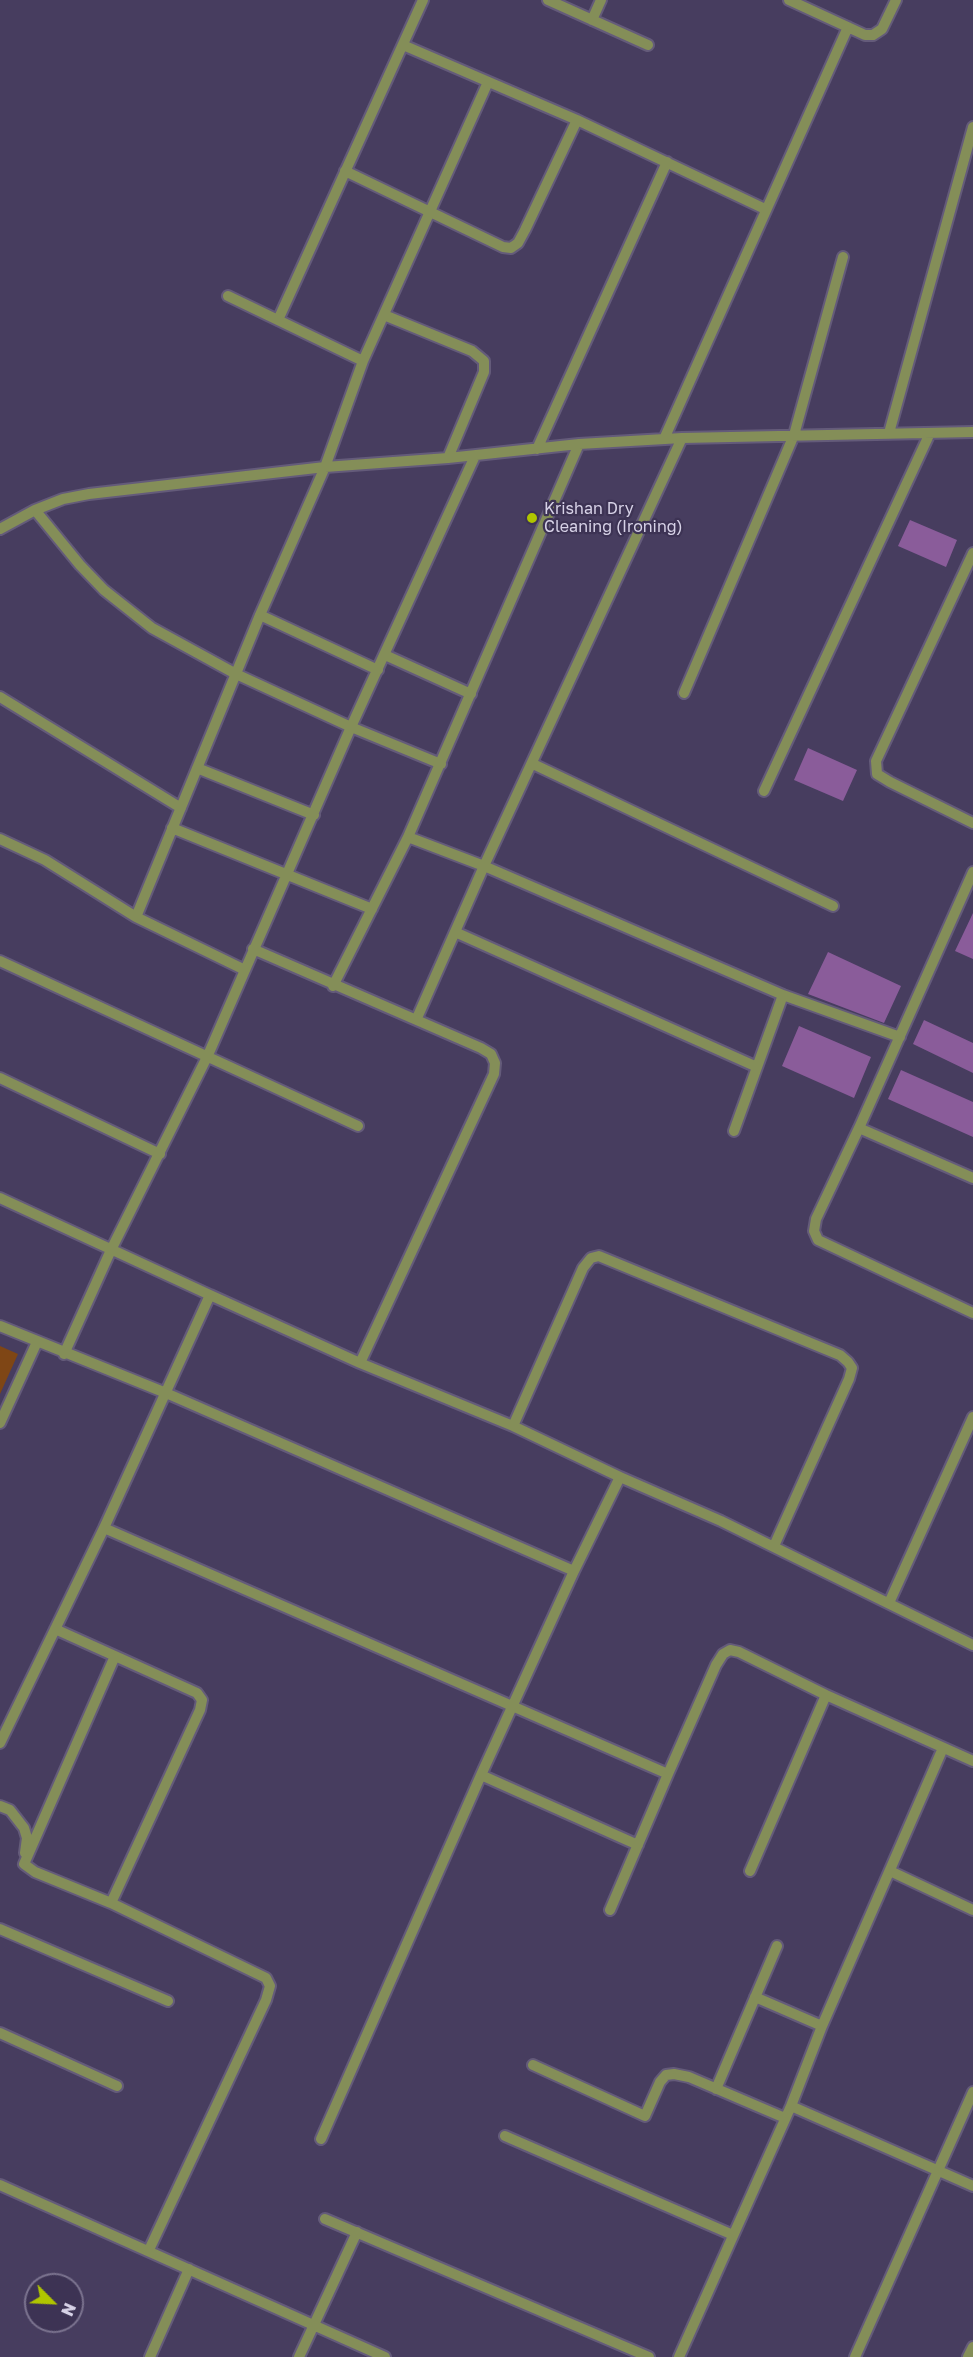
<!DOCTYPE html>
<style>
body{margin:0}
#map{position:relative;width:973px;height:2357px;overflow:hidden;background:#473d5f;font-family:"Golos Text",sans-serif}
canvas{display:block}
.north{position:absolute;left:24px;top:2273px;width:60px;height:60px;box-sizing:border-box;background:#3d3354;border:2px solid #7b738f;border-radius:50%;rotate:114deg;font-size:16px;font-weight:700;line-height:24px;text-align:center;color:#d7d2e7}
.north::after{content:'';display:block;margin:auto;width:21px;height:27px;background:#b0c500;clip-path:polygon(50% 0,100% 100%,50% 72%,0 100%)}
</style>
<div id="map">
<canvas width="973" height="2357"></canvas>
<div class="north">N</div>
</div>
<script>
const c = document.querySelector('canvas').getContext('2d');
c.lineJoin = 'round';
function paint(path, color) { c.fillStyle = color; c.fill(path, 'evenodd'); }
const poly = rows => new Path2D(rows.map(r => 'M' + r).join(''));
function stroke(path, color, width, dash) { c.strokeStyle = color; c.lineWidth = width; c.lineCap = dash ? 'butt' : 'round'; c.setLineDash(dash || []); c.stroke(path); }
function label(font, color, halo, rows, align = 'center') {
  c.font = font + ' "Golos Text",sans-serif'; c.lineWidth = 4.5; c.setLineDash([]); c.textBaseline = 'middle'; c.strokeStyle = halo; c.fillStyle = color; for (const [text, x, y, turn = 0] of rows) {
    c.save(); c.translate(x, y); c.rotate((+turn || 0) * Math.PI / 180); c.textAlign = isNaN(turn) ? turn : align; if (halo) c.strokeText(text, 0, 0); c.fillText(text, 0, 0); c.restore();
  }
}
const green = poly([
 [0,1346,18,1354,0,1394]
]);
const building = poly([
 [910,520,957,540,946,567,898,546],
 [808,748,857,770,843,801,794,780],
 [973,913,973,959,955,951],
 [828,952,901,986,884,1023,808,994],
 [924,1020,973,1043,973,1073,913,1044],
 [799,1026,871,1057,854,1098,782,1066],
 [901,1070,973,1102,973,1137,888,1099]
]);
const minor = poly([
 [548,0,648,45],
 [789,0,865,35,873,35,882,29,896,0],
 [592,20,601,0],
 [577,120,765,209],
 [345,171,503,247,511,248,518,243,525,230,577,120,403,45],
 [228,296,363,361],
 [384,315,472,351,484,361,484,372,448,458],
 [278,320,423,0],
 [889,433,973,127],
 [664,439,848,27],
 [537,449,667,162],
 [35,510,80,565,104,590,152,628,236,674,351,727,441,764],
 [0,529,35,510,63,499,89,494,325,467,448,458,579,444,682,438,973,432],
 [973,553,876,761,877,774,890,782,973,823],
 [260,615,378,670],
 [385,655,471,694],
 [684,693,794,435,843,257],
 [0,697,181,808],
 [533,764,833,906],
 [197,768,314,815],
 [764,791,930,433],
 [172,828,372,909],
 [408,837,484,866,783,995,734,1131],
 [0,839,45,860,136,917],
 [973,872,859,1128,816,1219,814,1231,818,1240,973,1313],
 [455,932,757,1067],
 [253,949,481,1048,491,1054,495,1063,494,1074,360,1363],
 [0,961,358,1126],
 [245,970,136,917,260,615,325,467,363,361,488,82],
 [333,986,408,837,579,444],
 [783,995,900,1037],
 [417,1018,484,866,682,438],
 [0,1078,160,1154],
 [859,1128,973,1178],
 [0,1198,210,1295],
 [0,1326,166,1393,574,1571],
 [64,1354,111,1250,208,1055,351,727,475,456],
 [0,1423,37,1342],
 [513,1426,583,1268,591,1258,599,1256,840,1355,848,1362,852,1368,849,1379,774,1546],
 [104,1528,668,1774,716,1665,723,1654,730,1650,739,1652,826,1695,973,1761],
 [889,1603,973,1417],
 [55,1629,115,1656,24,1864,35,1872,111,1903,266,1978,270,1986,266,2000,149,2250],
 [0,1743,104,1528,210,1295,360,1363,513,1426,620,1477,721,1521,973,1645],
 [481,1775,638,1845],
 [0,1806,10,1810,24,1828,27,1838,25,1853],
 [750,1871,826,1695],
 [890,1871,973,1910],
 [111,1903,200,1710,202,1700,197,1693,115,1656],
 [610,1910,668,1774],
 [0,1929,168,2001],
 [755,1997,822,2026],
 [0,2033,117,2086],
 [533,2065,645,2116,660,2082,666,2075,674,2074,689,2077,785,2118],
 [716,2089,777,1946],
 [791,2106,973,2186],
 [505,2136,733,2235],
 [321,2139,481,1775,574,1571,620,1477],
 [0,2185,385,2357],
 [325,2219,649,2357],
 [150,2357,189,2269],
 [299,2357,357,2232],
 [679,2357,791,2106,822,2026,943,1748],
 [855,2357,973,2092],
 [968,2357,973,2347]
]);
const markers = [
 [532,518,6,"#b0c500"]
];
const poiNames = [
 ["Krishan Dry",544,509],
 ["Cleaning (Ironing)",544,527]
];
paint(green, '#7f4615');
paint(building, '#8a5c9a');
stroke(minor, '#645b7a', 14);
stroke(minor, '#848e58', 10);
for (const [x, y, r, color] of markers) { const dot = new Path2D(); dot.arc(x, y, r, 0, 2 * Math.PI); c.fillStyle = color; c.fill(dot); stroke(dot, '#3d3354', 2); }
label('16px', '#d7d2e7', '#3d3354', poiNames, 'left');
</script>
